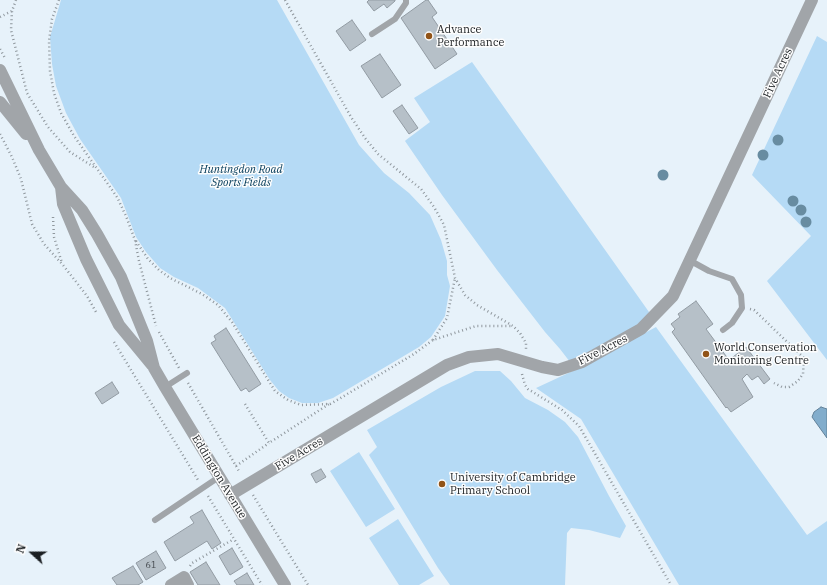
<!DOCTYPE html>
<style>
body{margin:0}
#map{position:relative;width:827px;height:585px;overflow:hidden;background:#e7f2fa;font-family:"IBM Plex Serif",serif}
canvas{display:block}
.north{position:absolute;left:12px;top:533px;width:40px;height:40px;-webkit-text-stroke:3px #fdfdfd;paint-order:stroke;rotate:291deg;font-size:11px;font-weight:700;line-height:16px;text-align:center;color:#1b1f22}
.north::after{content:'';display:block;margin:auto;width:14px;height:18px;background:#1b1f22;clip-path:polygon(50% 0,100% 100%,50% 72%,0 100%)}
</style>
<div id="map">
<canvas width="827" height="585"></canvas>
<div class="north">N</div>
</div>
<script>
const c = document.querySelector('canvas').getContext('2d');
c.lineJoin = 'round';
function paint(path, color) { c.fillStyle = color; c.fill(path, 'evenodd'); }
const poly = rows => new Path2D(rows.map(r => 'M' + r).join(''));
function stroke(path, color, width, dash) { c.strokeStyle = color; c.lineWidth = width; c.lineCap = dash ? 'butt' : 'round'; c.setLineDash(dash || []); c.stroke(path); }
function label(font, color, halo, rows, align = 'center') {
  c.font = font + ' "IBM Plex Serif",serif'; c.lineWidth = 3; c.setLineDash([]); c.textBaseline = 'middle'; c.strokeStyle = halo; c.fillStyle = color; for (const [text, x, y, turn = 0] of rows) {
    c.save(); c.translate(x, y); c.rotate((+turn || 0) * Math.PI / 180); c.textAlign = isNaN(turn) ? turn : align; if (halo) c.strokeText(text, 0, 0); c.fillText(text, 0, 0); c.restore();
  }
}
const green = poly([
 [61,0,277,0,359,145,384,173,409,193,430,215,441,240,447,261,447,275,450,286,445,316,431,337,419,347,333,398,318,403,302,403,289,398,279,391,270,380,225,308,198,288,174,277,160,268,146,252,136,237,121,198,80,139,66,113,56,86,52,64,50,37],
 [817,36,827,42,827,360,767,281,811,236,752,175],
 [472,62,649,312,647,320,570,362,560,349,545,332,497,270,442,195,405,141,406,140,430,122,414,98],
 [656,327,807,535,827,521,827,585,679,585,581,419,536,388,577,369],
 [475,371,500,371,511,381,525,398,548,410,565,422,578,437,609,496,626,526,620,538,589,530,571,528,567,533,565,585,450,585,438,568,369,455,377,447,367,430,441,387],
 [359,452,395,509,366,527,330,471],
 [398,519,434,576,419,585,399,585,369,538]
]);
const water = poly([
 [821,407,827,409,827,438,812,417,814,412,821,407]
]);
const building = poly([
 [369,0,395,0,395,1,387,8,384,4,374,11,367,2,369,0],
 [426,0,428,0,437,13,432,17,457,54,435,69,401,18,426,0],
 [352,20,366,40,350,51,336,31,352,20],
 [380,54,401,85,382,98,361,66,380,54],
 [402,105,418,128,409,134,393,111,402,105],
 [696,301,713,324,706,329,729,360,746,347,770,379,764,384,758,376,752,380,747,374,742,379,753,397,731,412,727,407,726,408,672,332,675,329,671,324,680,317,678,314,696,301],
 [226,328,261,384,249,392,246,388,241,391,211,343,216,340,214,336,226,328],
 [112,382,119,393,102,404,95,393,112,382],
 [321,469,326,477,316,483,311,474,321,469],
 [202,510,221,543,212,549,207,541,175,561,164,542,194,523,190,517,202,510],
 [232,548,243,567,230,575,219,556,232,548],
 [156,551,166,568,146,580,136,563,156,551],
 [206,562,220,585,198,585,190,572,206,562],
 [133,566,143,582,138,585,117,585,112,578,133,566],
 [247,573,254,585,237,585,234,581,247,573]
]);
const path = poly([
 [16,0,12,11,11,30,27,93,48,127,70,152,94,167],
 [59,0,52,19,49,41,50,71,54,93,61,113,74,136,117,197,126,216,135,240,139,261,156,326],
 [285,0,351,117,365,138,378,154,421,189,434,207,444,225,455,278,465,295,477,305,513,326,520,333,526,343,526,350],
 [0,17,12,11],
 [0,49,5,58],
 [0,134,12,157,21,179,32,224,44,244,63,265,87,296,96,312],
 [53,217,54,237,62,263],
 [136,241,148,259,159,270,170,278,202,294,218,305,232,322,275,391,288,400,301,405,330,404,339,399,414,354,433,340,476,326,513,326],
 [750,309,754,310,804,358,803,374,798,381,789,387,782,387,774,383],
 [159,332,179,368],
 [433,340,447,318,455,278],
 [114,342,198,480],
 [522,374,525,385,528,389,562,410,579,426,671,585],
 [188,383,240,473],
 [245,404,269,443,329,404],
 [236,466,269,443],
 [253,495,308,585],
 [208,496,262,585],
 [190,566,192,563,234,539]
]);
const lane = poly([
 [372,34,395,19,406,3,406,0],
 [689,260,709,271,732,279,741,295,742,308,732,323,723,330],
 [165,387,187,373],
 [155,520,219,477]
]);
const street = poly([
 [0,70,39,150,61,187,82,210,97,234,121,277,147,341,154,368,165,387,285,585],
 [0,102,26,134],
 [61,187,63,204,86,259,119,325,152,365],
 [230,495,447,365,469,357,498,354,542,367,558,370,582,362,641,329,673,296,812,0],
 [171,585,184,577,188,585]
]);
const trees = [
 [778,140],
 [763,155],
 [663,175],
 [793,201],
 [801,210],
 [806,222]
];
const markers = [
 [429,36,4,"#915317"],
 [706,354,4,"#915317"],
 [442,484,4,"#915317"]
];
const numberNames = [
 ["61",151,565]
];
const poiNames = [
 ["Advance",437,30],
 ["Performance",437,43],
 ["World Conservation",714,348],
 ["Monitoring Centre",714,361],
 ["University of Cambridge",450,478],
 ["Primary School",450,491]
];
const streetNames = [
 ["Five Acres",778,73,-65],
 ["Five Acres",603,350,-27],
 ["Five Acres",299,454,-31],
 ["Eddington Avenue",219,477,59]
];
const parkNames = [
 ["Huntingdon Road",241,170],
 ["Sports Fields",241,183]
];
paint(green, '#b5daf5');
paint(water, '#82adcc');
stroke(water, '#638299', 1);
paint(building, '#b6c0c8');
stroke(building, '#929ba3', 1);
stroke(path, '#8f979d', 2.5, [1, 3]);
stroke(lane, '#a1a5a9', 6);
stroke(street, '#a1a5a9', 12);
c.fillStyle = '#688ca1';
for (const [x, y] of trees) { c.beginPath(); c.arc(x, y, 5.5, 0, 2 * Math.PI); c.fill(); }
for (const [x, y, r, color] of markers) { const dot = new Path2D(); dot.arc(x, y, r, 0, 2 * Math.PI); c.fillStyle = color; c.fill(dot); stroke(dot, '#fdfdfd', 1.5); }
label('9px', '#42474c', null, numberNames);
label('11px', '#1b1f22', '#fdfdfd', poiNames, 'left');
label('11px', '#1b1f22', '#fdfdfd', streetNames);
label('italic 11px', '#003958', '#fdfdfd', parkNames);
</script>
